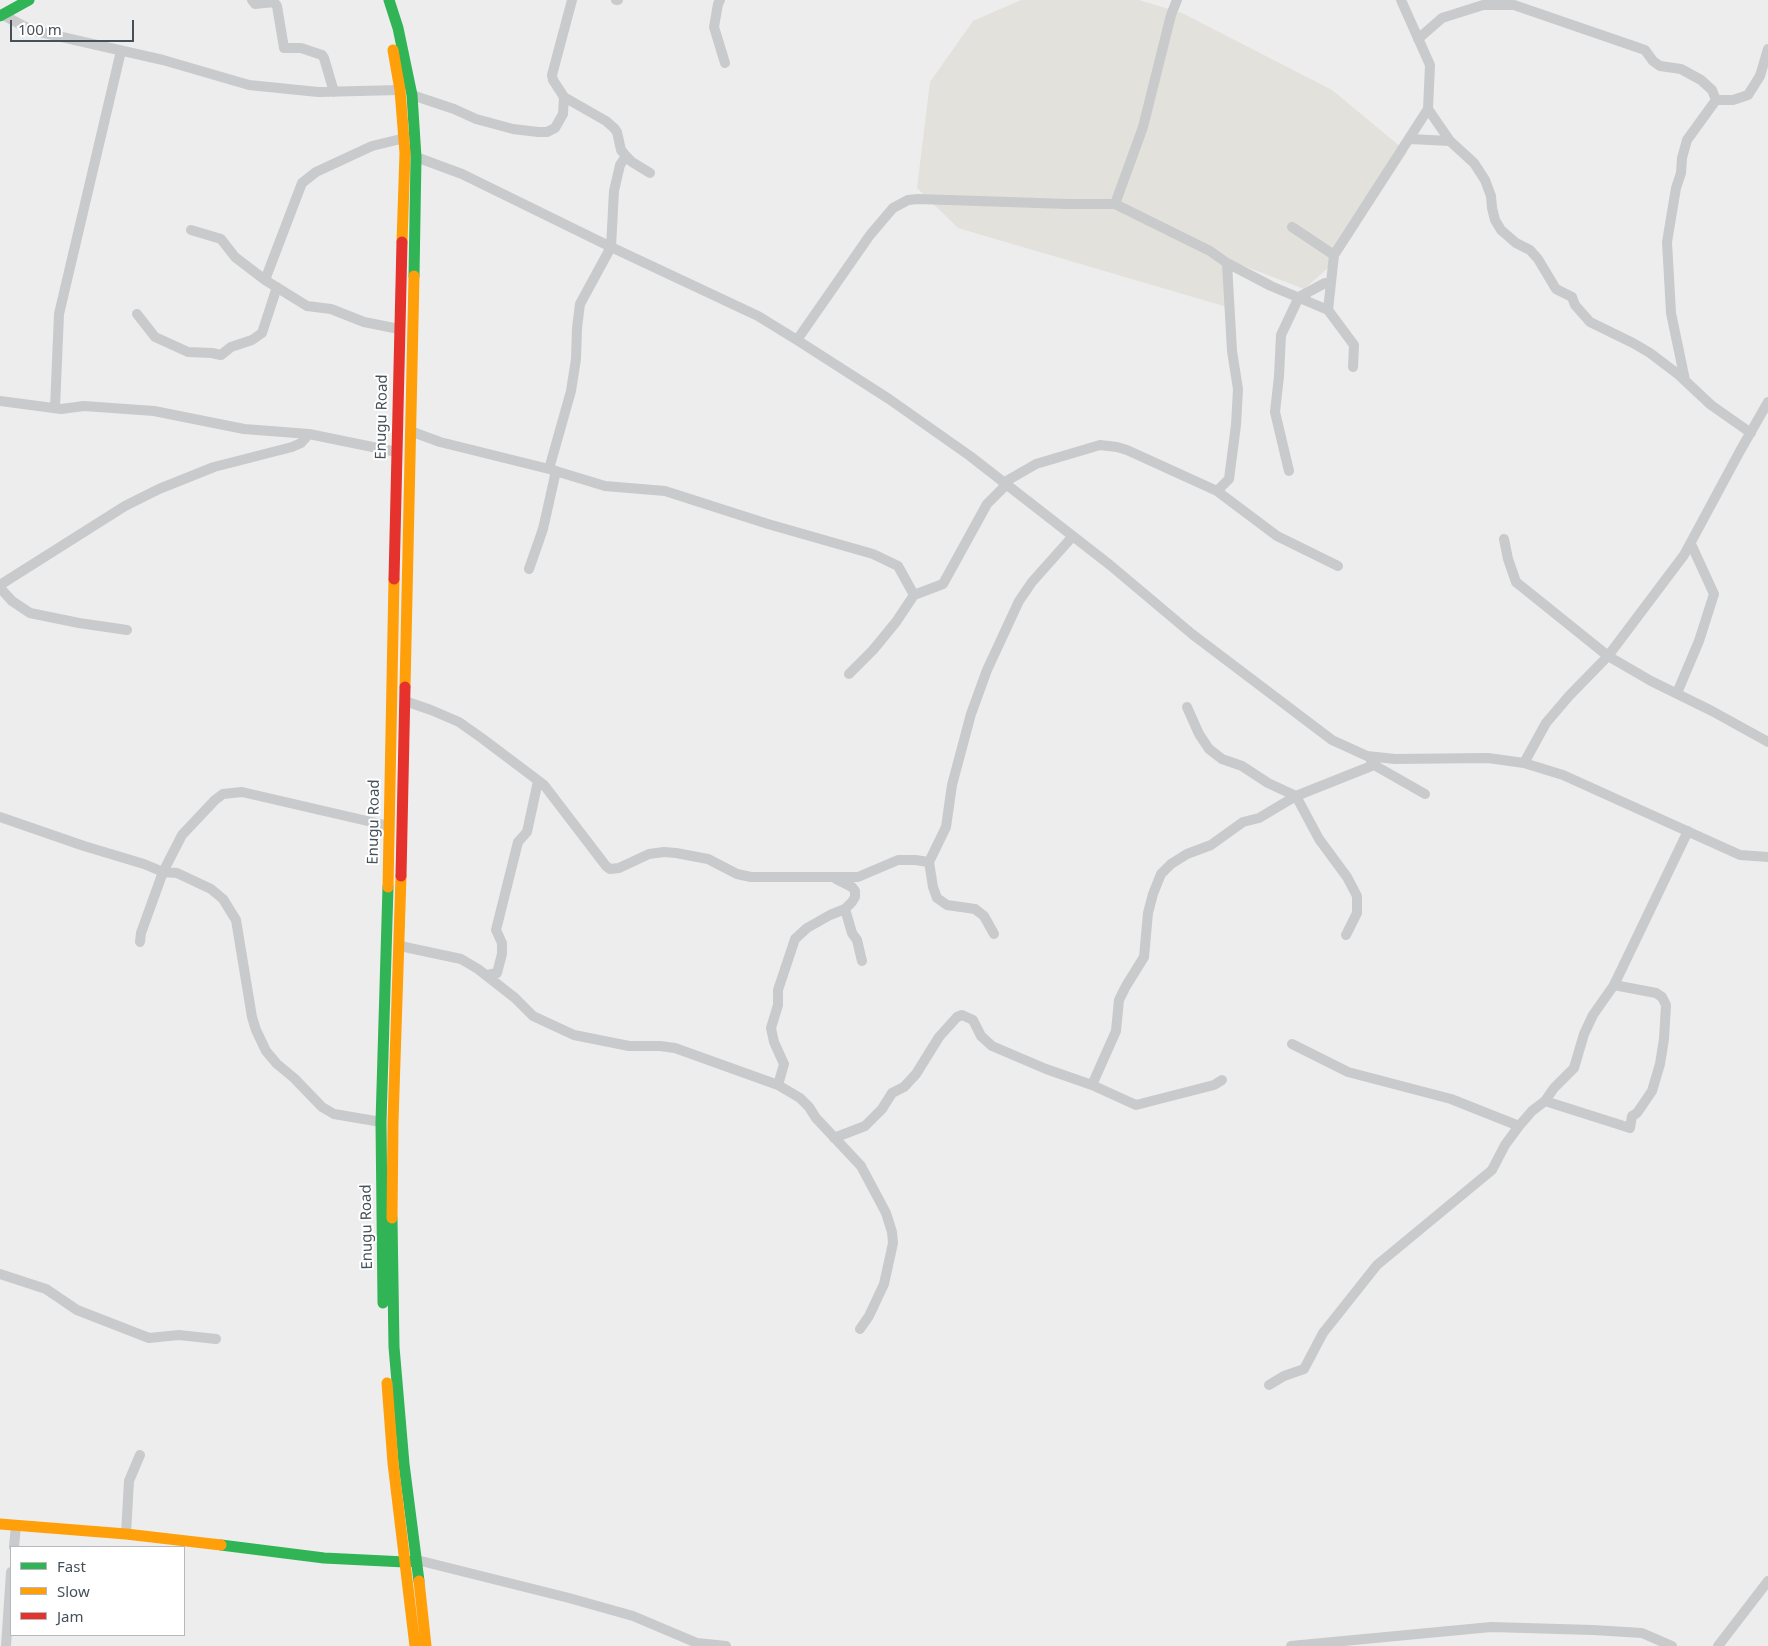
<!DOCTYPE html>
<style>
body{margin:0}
#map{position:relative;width:1768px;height:1646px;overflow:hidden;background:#eeeded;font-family:"Noto Sans",sans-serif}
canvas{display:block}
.legend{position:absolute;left:10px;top:1546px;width:175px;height:90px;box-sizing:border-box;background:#fff;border:1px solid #b5b9bd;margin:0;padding:6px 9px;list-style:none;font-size:15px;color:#455059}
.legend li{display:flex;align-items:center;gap:10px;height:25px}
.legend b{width:25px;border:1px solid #b5b9bd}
.scale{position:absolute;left:10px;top:20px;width:124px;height:22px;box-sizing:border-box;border:2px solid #455059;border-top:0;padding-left:6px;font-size:15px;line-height:18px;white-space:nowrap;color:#455059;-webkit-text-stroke:4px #fff;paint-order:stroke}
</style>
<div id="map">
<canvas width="1768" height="1646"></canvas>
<ul class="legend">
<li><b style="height:6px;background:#30b455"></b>Fast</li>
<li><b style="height:6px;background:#ff9f0a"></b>Slow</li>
<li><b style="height:6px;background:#e5322d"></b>Jam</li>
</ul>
<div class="scale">100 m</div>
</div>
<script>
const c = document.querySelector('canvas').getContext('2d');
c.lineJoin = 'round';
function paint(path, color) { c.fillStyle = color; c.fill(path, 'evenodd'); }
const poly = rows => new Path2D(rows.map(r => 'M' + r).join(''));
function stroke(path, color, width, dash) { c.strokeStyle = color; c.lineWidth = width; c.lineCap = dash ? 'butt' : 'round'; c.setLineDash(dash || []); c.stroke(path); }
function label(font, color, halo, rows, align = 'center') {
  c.font = font + ' "Noto Sans",sans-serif'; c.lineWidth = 4; c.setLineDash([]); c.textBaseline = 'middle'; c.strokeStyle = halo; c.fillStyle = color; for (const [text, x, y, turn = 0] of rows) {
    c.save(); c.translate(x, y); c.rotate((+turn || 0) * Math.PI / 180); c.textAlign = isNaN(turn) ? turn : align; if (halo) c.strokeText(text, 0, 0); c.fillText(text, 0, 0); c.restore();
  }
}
const commercial = poly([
 [1021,0,1139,0,1182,13,1332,90,1407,152,1336,261,1304,289,1234,262,1227,307,958,228,917,188,930,82,973,21]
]);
const street = poly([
 [252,0,255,4,274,2,277,6,284,48,301,48,322,55,324,58,334,92],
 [572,0,552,75,553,80,564,97,606,121,614,128,617,132,621,150,626,156,632,162,650,173],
 [616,0,618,0],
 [720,0,718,4,714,27,725,63],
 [3,15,31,30,163,60,249,85,318,92,400,90],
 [1418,39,1442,18,1483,5,1514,5,1645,50,1653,61,1660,66,1681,69,1701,80,1712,90,1716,100],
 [412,95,454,109,476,119,513,129,538,132,547,132,555,128,563,114,564,97],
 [1428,109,1450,141,1474,163,1485,180,1491,196,1492,208,1495,220,1501,230,1516,243,1530,250,1538,259,1556,289,1572,297,1575,305,1590,322,1633,343,1650,353,1679,375,1711,405,1751,433],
 [1410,139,1450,141],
 [416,157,462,174,611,247,758,316,797,340,889,399,970,456,1110,565,1192,634,1332,740,1367,756,1395,759,1488,758,1524,763,1563,775,1740,855,1768,857],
 [1115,204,1143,127,1171,15,1177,0],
 [1292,227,1334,255],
 [191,230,221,239,235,257,265,280],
 [1227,263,1271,286,1328,310,1354,345,1353,367],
 [1328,310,1334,255,1428,109,1430,65,1401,0],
 [137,314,155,337,188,352,212,353,221,355,231,347,252,340,262,333,277,287],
 [399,329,364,322,331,309,307,306,265,280,302,183,316,172,372,146,405,138],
 [797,340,870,235,893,208,908,200,918,199,1068,204,1115,204,1210,251,1227,263,1232,351,1238,389,1236,425,1229,479,1217,491],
 [1685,380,1671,313,1667,242,1676,188,1681,173,1682,158,1687,140,1716,100,1733,100,1748,95,1760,76,1768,49],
 [0,401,61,409,84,406,154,411,244,429,309,434,397,452],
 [1768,402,1740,451,1684,555,1608,656,1651,681,1712,711,1768,742],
 [55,408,59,314,121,51],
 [410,431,440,442,549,469,605,486,665,491,768,524,873,554,898,566,914,595],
 [549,469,571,391,576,359,577,328,580,304,611,247,614,191,620,165,626,156],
 [1289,471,1275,412,1279,376,1281,335,1299,297,1325,283],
 [1003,483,1036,464,1100,445,1117,447,1127,450,1217,491,1277,536,1338,566],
 [1504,539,1508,559,1516,582,1608,656,1569,696,1546,723,1524,763],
 [529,569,543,529,556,471],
 [0,585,125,506,159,489,214,467,292,447,301,443,309,434],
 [0,588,12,601,30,613,79,623,127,630],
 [849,674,873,650,896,622,914,595,943,584,987,504,1006,485],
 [1677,693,1699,641,1714,594,1691,544],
 [405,701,431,710,459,722,483,739,544,785,606,866,610,869,619,868,649,854,664,852,676,853,708,859,737,874,751,877,858,877,898,860,915,860,929,862],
 [1187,707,1199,734,1209,749,1222,759,1242,766,1268,783,1296,796,1319,839,1347,877,1357,896,1357,913,1346,935],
 [1371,761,1374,765,1425,794],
 [0,817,84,846,144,864,163,872,177,873,211,889,223,899,236,920,252,1017,256,1030,266,1051,277,1064,294,1078,322,1107,334,1114,381,1122],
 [845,909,852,933,857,940,862,961],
 [994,934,984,916,975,909,947,905,937,898,933,887,929,862,946,827,952,785,971,714,987,670,1019,601,1032,582,1073,536],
 [140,942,141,933,163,872,182,835,215,800,223,794,242,792,389,826],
 [400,946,461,959,478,969,515,998,533,1016,574,1035,629,1046,660,1046,675,1048,778,1085,800,1098,809,1107,816,1118,861,1166,886,1213,892,1232,893,1243,884,1284,869,1316,860,1329],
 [487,975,497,973,502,954,502,943,496,930,518,842,527,832,538,781],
 [1292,1044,1348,1072,1451,1099,1519,1126],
 [778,1085,784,1064,774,1042,771,1028,778,1005,778,990,795,939,807,928,830,915,845,909,852,902,855,897,855,891,852,887,836,879],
 [1092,1085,1116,1031,1119,1000,1126,986,1144,957,1148,913,1153,894,1161,874,1171,864,1187,854,1211,845,1243,822,1259,818,1296,796,1374,765],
 [1545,1101,1630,1128,1632,1116,1637,1113,1652,1091,1660,1064,1664,1039,1666,1005,1662,997,1656,993,1614,985],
 [834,1138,865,1126,882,1109,892,1093,904,1087,916,1074,939,1037,957,1017,962,1015,973,1020,981,1036,992,1046,1046,1069,1092,1085,1136,1105,1214,1085,1222,1080],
 [0,1274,46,1289,77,1310,149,1338,179,1335,216,1339],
 [1269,1385,1284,1376,1304,1369,1323,1333,1377,1265,1492,1170,1505,1145,1519,1126,1532,1111,1545,1101,1554,1088,1574,1068,1584,1034,1593,1015,1614,985,1688,831],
 [126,1534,129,1481,140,1455],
 [14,1547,16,1525],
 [417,1560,569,1598,633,1616,697,1643,726,1646],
 [6,1646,11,1572],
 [1291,1646,1491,1627,1593,1630,1642,1633,1672,1646],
 [1718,1646,1768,1581]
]);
const fast = poly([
 [389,0,398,28,412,95,416,157,414,276],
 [0,16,29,0],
 [392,1218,394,1347,404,1464,419,1581],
 [383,1303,381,1122,388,887],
 [221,1545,324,1558,405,1562,415,1561]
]);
const slow = poly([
 [393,50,400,90,405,153,402,242],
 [405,687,414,276],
 [388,887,394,579],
 [392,1218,393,1122,401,876],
 [387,1383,393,1463,415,1646],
 [0,1524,126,1534,221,1545],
 [419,1581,426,1646]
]);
const jam = poly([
 [394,579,402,242],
 [401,876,405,687]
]);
const streetNames = [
 ["Enugu Road",382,417,-89],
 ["Enugu Road",374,822,-89],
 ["Enugu Road",367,1227,-91]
];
paint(commercial, '#e3e1db');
stroke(street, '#c8cacc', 10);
stroke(fast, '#30b455', 11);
stroke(slow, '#ff9f0a', 11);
stroke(jam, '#e5322d', 11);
label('15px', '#455059', '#fff', streetNames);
</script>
